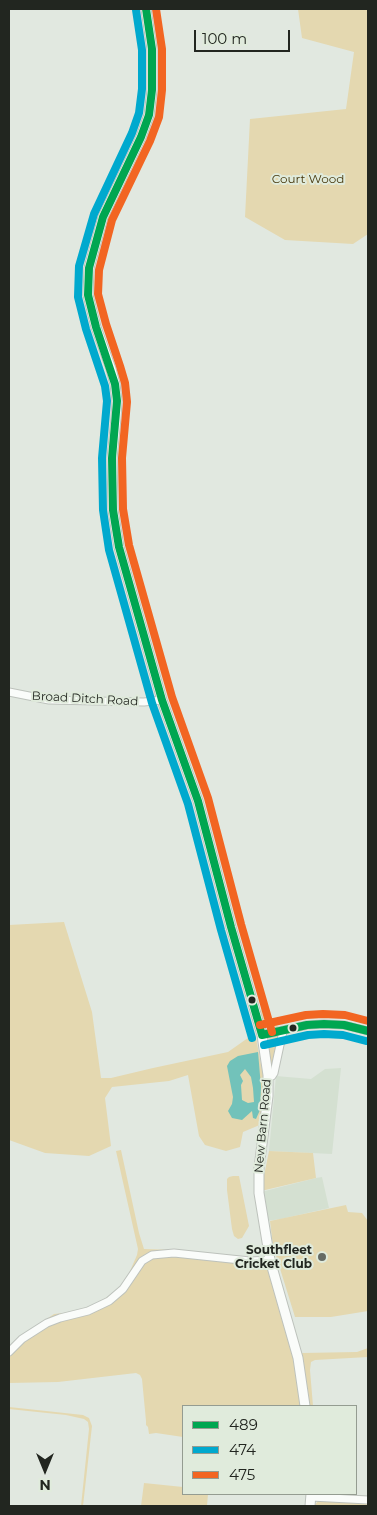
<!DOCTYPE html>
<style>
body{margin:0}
#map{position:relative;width:377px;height:1515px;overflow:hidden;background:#e1e8e0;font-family:Montserrat,sans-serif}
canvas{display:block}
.frame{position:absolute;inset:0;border:10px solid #222620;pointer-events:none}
.legend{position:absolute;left:182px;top:1405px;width:175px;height:90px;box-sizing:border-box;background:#e0ebdc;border:1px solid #949c91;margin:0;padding:6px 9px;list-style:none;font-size:15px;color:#222620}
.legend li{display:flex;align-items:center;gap:10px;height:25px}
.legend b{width:25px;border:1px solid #949c91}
.north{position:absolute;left:20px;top:1445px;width:50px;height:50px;-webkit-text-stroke:4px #e0ebdc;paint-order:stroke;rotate:180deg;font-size:14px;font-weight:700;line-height:20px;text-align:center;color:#222620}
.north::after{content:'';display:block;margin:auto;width:18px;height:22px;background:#222620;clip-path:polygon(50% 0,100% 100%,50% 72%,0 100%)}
.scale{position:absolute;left:194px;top:30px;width:96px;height:22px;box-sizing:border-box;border:2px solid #222620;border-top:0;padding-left:6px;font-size:15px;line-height:18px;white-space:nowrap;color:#222620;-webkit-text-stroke:4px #e0ebdc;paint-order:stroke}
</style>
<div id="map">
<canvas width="377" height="1515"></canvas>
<div class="frame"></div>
<ul class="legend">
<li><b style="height:6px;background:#00a651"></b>489</li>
<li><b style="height:6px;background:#00a9ce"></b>474</li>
<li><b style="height:6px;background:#f26522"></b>475</li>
</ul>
<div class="north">N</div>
<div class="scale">100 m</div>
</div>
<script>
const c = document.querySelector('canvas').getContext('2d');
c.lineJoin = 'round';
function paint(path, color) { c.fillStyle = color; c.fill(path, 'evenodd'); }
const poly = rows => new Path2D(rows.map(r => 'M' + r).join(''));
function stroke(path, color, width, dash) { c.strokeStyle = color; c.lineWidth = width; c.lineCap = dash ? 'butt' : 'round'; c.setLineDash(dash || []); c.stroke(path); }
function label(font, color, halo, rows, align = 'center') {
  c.font = font + ' Montserrat,sans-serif'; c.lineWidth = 4; c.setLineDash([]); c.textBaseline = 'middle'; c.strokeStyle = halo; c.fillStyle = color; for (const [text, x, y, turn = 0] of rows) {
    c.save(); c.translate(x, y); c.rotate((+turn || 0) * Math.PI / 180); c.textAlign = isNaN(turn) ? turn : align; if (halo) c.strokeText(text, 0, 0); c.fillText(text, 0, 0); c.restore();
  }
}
const built = poly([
 [341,1068,332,1154,269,1151,276,1076,311,1079,325,1069],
 [322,1177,329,1208,281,1219,266,1221,261,1192,316,1178]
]);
const green = poly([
 [298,9,368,9,368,234,353,244,285,240,245,217,250,119,346,109,354,52,302,38],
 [64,922,92,1012,101,1078,111,1078,153,1068,228,1052,255,1033,263,1075,262,1124,243,1132,240,1147,226,1151,205,1145,199,1136,188,1075,169,1081,112,1087,105,1098,111,1146,89,1156,45,1153,9,1140,9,925],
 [262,1007,267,1016,279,1027,270,1029,264,1026,260,1014],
 [279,1035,271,1071,267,1041,271,1037],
 [121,1150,139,1233,144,1249,174,1250,144,1257,139,1262,125,1284,115,1295,109,1299,86,1310,55,1317,33,1330,9,1350,12,1345,22,1336,54,1314,75,1312,90,1308,104,1301,108,1296,114,1295,120,1288,127,1278,137,1255,138,1249,116,1151],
 [269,1151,313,1153,316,1178,261,1191],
 [233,1176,239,1176,249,1226,242,1238,238,1239,234,1236,232,1229,227,1190,227,1179,229,1177],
 [346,1205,348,1212,362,1213,368,1221,368,1311,331,1317,295,1317,273,1246,270,1221],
 [159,1255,220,1259,268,1266,294,1350,302,1406,183,1406,183,1437,156,1433,149,1434,148,1427,146,1425,146,1421,142,1379,140,1375,136,1373,58,1382,9,1383,9,1354,19,1343,48,1324,105,1304,145,1261],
 [368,1348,368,1357,315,1360,311,1362,310,1370,313,1406,307,1406,302,1353,357,1352],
 [9,1407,83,1415,89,1418,92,1426,83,1506,81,1506,89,1429,88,1422,84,1419,66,1415,9,1409],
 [144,1483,183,1487,183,1494,208,1494,207,1506,141,1506],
 [322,1500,368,1501,368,1506,314,1506,318,1501]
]);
const water = poly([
 [258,1052,261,1087,260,1110,256,1119,253,1118,252,1111,242,1120,232,1118,228,1111,232,1104,233,1097,227,1066,230,1061,238,1056],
 [245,1069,251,1077,253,1088,254,1102,248,1103,242,1100,241,1085,243,1081,240,1075]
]);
const minor = poly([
 [9,692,49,700,144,702,162,700],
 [262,1035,307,1025,324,1024,344,1025,368,1031],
 [268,1077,272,1076,274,1073,283,1031],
 [9,1352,22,1339,47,1323,60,1318,88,1311,109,1301,123,1289,142,1261,152,1255,174,1253,250,1261,270,1260],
 [311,1497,368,1500]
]);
const tertiary = poly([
 [146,9,152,49,152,90,149,115,141,137,103,217,89,268,88,295,96,327,111,369,115,384,117,401,116,418,112,458,113,510,119,547,162,700,198,801,231,927,262,1035,268,1075,268,1096,259,1168,259,1193,270,1260,298,1358,305,1406],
 [310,1506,311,1494]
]);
const bus1 = poly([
 [146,9,152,49,152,90,149,115,141,137,103,217,89,268,88,295,96,327,115,384,117,401,112,458,113,510,119,547,162,700,198,801,231,927,262,1035],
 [262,1035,307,1025,324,1024,344,1025,368,1031]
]);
const bus2 = poly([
 [136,10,142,50,142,89,139,113,132,133,94,214,79,266,78,297,86,329,105,386,107,401,102,458,103,510,109,550,152,703,188,804,221,930,252,1038],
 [264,1045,308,1035,324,1034,343,1035,366,1041]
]);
const bus3 = poly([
 [156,9,162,49,162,90,159,117,150,141,112,220,99,270,98,294,106,324,120,366,125,383,127,402,122,458,123,509,129,545,172,697,208,798,241,924,272,1032],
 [260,1025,306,1015,323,1014,345,1015,368,1021]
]);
const markers = [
 [252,1000,4.5,"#222620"],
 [293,1028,4.5,"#222620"],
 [322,1257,5,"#656a63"]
];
const parkNames = [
 ["Court Wood",308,179]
];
const streetNames = [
 ["Broad Ditch Road",85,699,3],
 ["New Barn Road",263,1126,-85]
];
const poiNames = [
 ["Southfleet",312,1250],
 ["Cricket Club",312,1264]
];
paint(built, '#d4e0d1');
paint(green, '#e4d8b0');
paint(water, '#72c2ba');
stroke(minor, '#bdc2bc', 9);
stroke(tertiary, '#bdc2bc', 11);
stroke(minor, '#fafcfa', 7);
stroke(tertiary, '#fafcfa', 9);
stroke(bus1, '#00a651', 8);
stroke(bus2, '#00a9ce', 8);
stroke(bus3, '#f26522', 8);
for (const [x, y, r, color] of markers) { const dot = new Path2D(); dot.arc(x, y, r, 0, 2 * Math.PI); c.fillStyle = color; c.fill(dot); stroke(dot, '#e0ebdc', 2); }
label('12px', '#46370b', '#e0ebdc', parkNames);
label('12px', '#222620', '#e0ebdc', streetNames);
label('bold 12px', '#222620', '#e0ebdc', poiNames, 'right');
</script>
